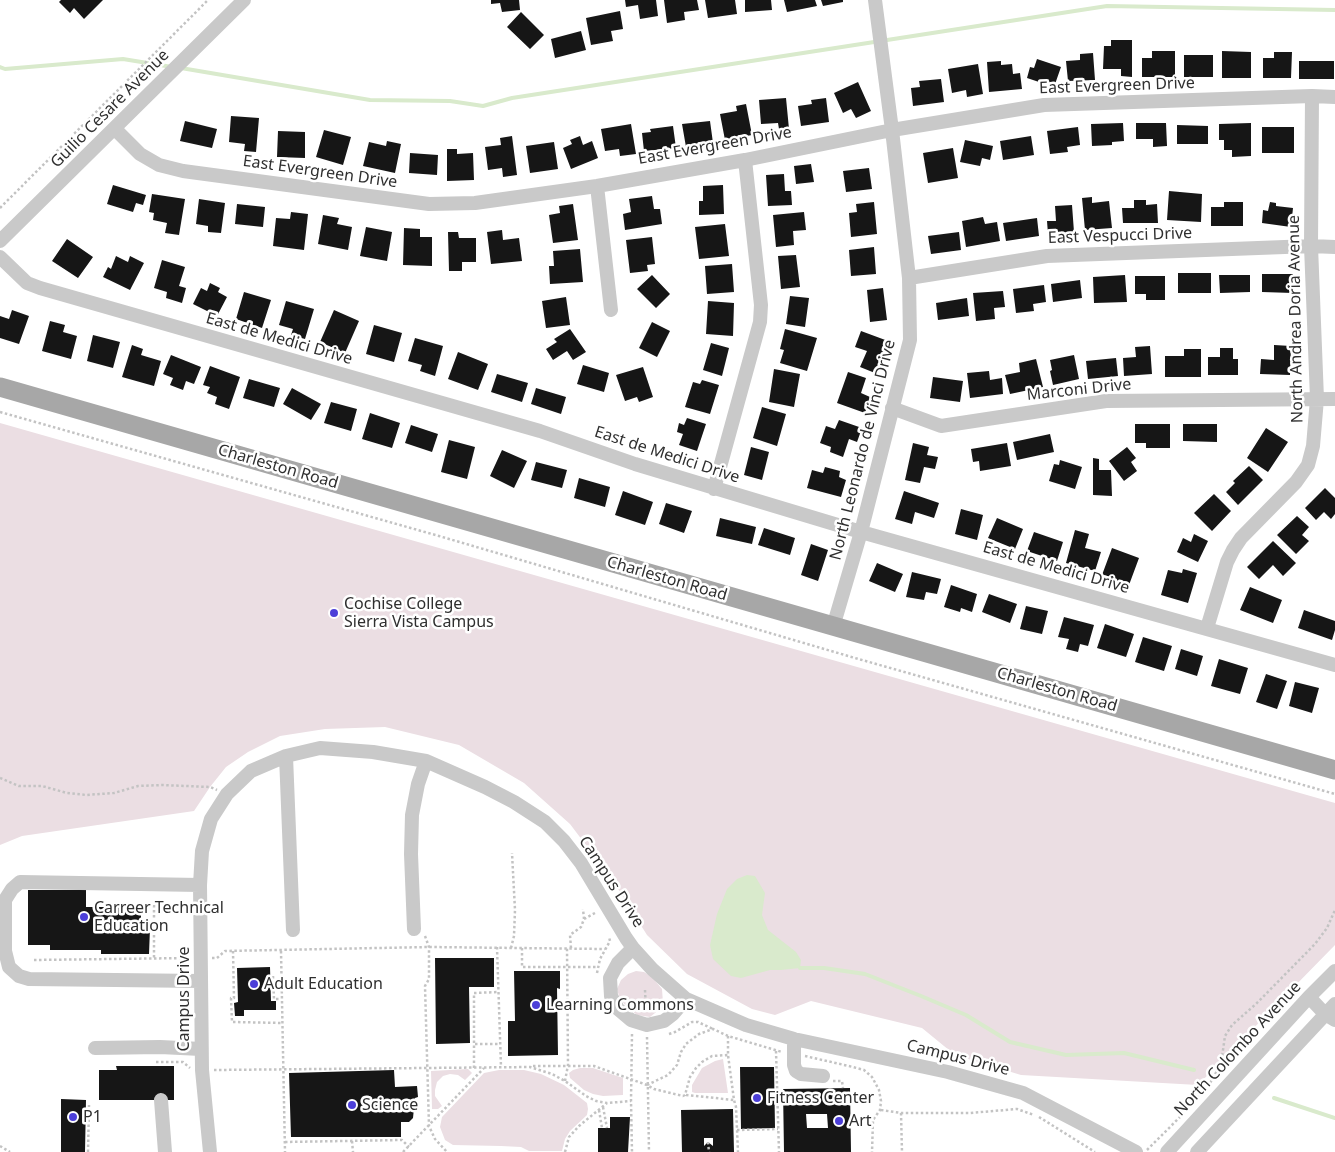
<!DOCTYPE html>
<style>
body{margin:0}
canvas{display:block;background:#fff}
</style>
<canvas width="1335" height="1152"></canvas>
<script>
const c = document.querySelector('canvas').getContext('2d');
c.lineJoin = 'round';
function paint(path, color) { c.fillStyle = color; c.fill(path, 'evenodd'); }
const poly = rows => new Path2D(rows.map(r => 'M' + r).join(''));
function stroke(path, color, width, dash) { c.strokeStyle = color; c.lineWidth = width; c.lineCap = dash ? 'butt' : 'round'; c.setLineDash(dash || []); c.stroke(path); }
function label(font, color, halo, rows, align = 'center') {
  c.font = font + ' "Noto Sans",sans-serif'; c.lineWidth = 5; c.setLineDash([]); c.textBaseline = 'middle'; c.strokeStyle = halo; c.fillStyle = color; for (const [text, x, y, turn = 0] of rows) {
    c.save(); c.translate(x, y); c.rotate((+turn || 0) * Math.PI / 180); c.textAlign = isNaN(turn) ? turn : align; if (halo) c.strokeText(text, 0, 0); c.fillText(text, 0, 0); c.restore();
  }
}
const green = poly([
 [0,423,1335,803,1335,945,1198,1085,1021,1075,955,1055,922,1028,811,1001,775,1015,752,1009,687,974,647,935,613,881,570,824,524,783,459,745,385,727,325,729,280,736,248,752,226,767,210,787,194,811,22,836,0,845],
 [636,971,644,972,652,977,662,989,663,1003,660,1009,650,1017,637,1015,625,1005,619,996,617,989,621,980,628,974],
 [723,1059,728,1093,695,1093,692,1092,692,1085,702,1068,715,1061],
 [580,1068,593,1068,623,1078,623,1095,603,1096,593,1094,584,1090,570,1078,569,1073,573,1070],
 [468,1069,472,1073,465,1080,458,1075,450,1074,443,1076,437,1082,435,1090,435,1096,442,1106,438,1109,432,1109,431,1071],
 [499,1070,524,1070,541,1074,564,1085,587,1103,588,1109,587,1115,570,1131,565,1139,562,1151,529,1151,521,1147,501,1146,453,1145,445,1140,440,1127,442,1117,484,1073]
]);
const water = poly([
 [747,875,755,876,765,893,762,915,768,930,796,952,801,960,800,968,781,970,770,970,741,978,731,976,713,959,710,945,717,914,727,889,737,879]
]);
const stream = poly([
 [0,67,5,69,123,59,172,67],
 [181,68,370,100,450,101,483,106,512,98,1107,6,1335,10],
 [800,968,824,968,865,974,921,996,966,1015,1010,1042,1066,1055,1124,1053,1194,1070],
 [1274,1098,1335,1118]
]);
const building = poly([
 [61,0,103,0,84,19,74,8,70,13,59,2],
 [491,0,519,0,520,10,502,12,500,3,491,4],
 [625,0,656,0,658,16,640,19,638,5,626,7],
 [664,0,697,0,699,10,684,12,685,20,667,23],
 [705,0,735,0,737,14,708,18],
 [745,0,771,0,772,10,745,12],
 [784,0,815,0,817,6,787,12],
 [821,0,843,0,843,2,823,6],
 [620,11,623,29,611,31,613,41,591,45,586,18],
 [521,12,544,35,530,49,507,27],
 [581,31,586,50,555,58,551,39],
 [1111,40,1132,40,1132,77,1121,76,1121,69,1103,69,1104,46,1111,46],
 [1152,51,1175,51,1175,77,1142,77,1142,58,1152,58],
 [1222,51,1251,52,1251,78,1222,78],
 [1274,52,1292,52,1291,78,1263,78,1263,58,1274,58],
 [1093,53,1095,80,1068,81,1066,61,1080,60,1080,54],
 [1184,55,1213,55,1213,77,1184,77],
 [1037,59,1061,67,1054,87,1027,78,1030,67,1034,68],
 [1001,61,1001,65,1012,64,1013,74,1020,73,1022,89,989,92,987,62],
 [1299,61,1334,61,1334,79,1299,79],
 [978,64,983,94,967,97,966,90,952,93,948,69],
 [941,79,944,102,913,106,911,88,920,87,919,81],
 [858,82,871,111,856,118,851,109,843,113,834,93],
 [786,98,789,129,779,129,778,123,761,124,759,100],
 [826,98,829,122,801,126,798,106,812,104,811,100],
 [746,104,752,135,725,140,720,114,737,111,736,106],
 [231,116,259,118,256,152,244,151,245,144,229,142],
 [185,121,217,129,212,148,180,141],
 [710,121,713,143,686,147,682,124],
 [1123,123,1124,141,1112,142,1112,145,1092,146,1091,124],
 [1136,123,1166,123,1167,146,1153,147,1153,139,1136,139],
 [1251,123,1251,156,1232,157,1232,150,1224,150,1224,140,1219,140,1219,124],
 [631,124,636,154,620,156,619,149,605,151,601,129],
 [1177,125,1208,126,1208,144,1177,144],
 [673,126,676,148,644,151,642,133,651,132,650,129],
 [1078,127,1080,145,1067,147,1068,152,1050,154,1047,131],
 [1262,127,1294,127,1294,153,1262,153],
 [324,130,351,137,343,165,316,157],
 [278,131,305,132,305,158,277,157],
 [512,136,517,175,503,177,502,168,488,170,485,147,501,145,500,138],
 [580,136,583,145,592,141,598,158,571,169,563,148,572,144,570,140],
 [1031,136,1034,155,1003,160,1000,141],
 [965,140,993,146,990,160,982,158,980,166,960,162],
 [387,141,401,144,395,173,363,166,369,142,386,146],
 [554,142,558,169,530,173,526,146],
 [953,148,958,178,928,183,923,153],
 [447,149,457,149,457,154,473,153,474,180,447,181],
 [410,153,438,155,437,175,409,173],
 [811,164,814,182,796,184,794,166],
 [869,168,872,189,846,192,843,171],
 [784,174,785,191,791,191,792,205,768,206,766,175],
 [113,185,146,195,143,205,136,203,133,212,107,204],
 [723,185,724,214,699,215,699,201,703,201,703,186],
 [1169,191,1202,194,1201,222,1167,220],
 [152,194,185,199,179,235,165,233,167,223,153,220,154,213,149,212],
 [652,196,654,209,660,209,662,224,625,230,623,214,631,212,629,199],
 [1092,197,1092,203,1109,201,1112,228,1085,230,1082,198],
 [199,199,225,203,221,233,208,232,208,226,196,224],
 [1134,200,1146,200,1146,205,1157,204,1158,223,1123,223,1122,208,1134,208],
 [874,202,877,234,851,237,849,213,857,212,856,204],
 [1224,202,1243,202,1243,226,1211,226,1211,207,1224,207],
 [1270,202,1276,203,1276,206,1293,208,1291,227,1262,223,1263,210,1268,211],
 [237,204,265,207,263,227,235,224],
 [573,204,578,240,553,243,549,215,560,213,559,206],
 [1072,205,1074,232,1048,234,1047,221,1056,221,1055,206],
 [291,212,308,214,304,250,273,246,276,218,290,219],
 [804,212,806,230,793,231,794,245,776,247,773,215],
 [323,215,339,218,337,224,352,227,348,250,318,244],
 [983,217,985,224,997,222,1000,241,966,247,962,221],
 [1037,218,1039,236,1006,241,1003,223],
 [725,224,729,256,699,259,695,227],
 [366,227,392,232,387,261,360,256],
 [404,228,420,229,420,237,432,237,432,266,403,265],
 [502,230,503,240,519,238,522,261,491,264,487,232],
 [448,232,458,232,459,238,476,238,476,262,462,262,462,271,449,271],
 [959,232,961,250,931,254,928,236],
 [652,237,655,264,647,265,648,271,630,273,626,240],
 [67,239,93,257,78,278,52,261],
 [874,247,876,274,851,276,849,250],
 [580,249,583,282,550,284,549,266,554,266,553,251],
 [796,255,800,287,781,289,778,256],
 [116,256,128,262,130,256,144,263,130,290,103,277,108,267,111,269],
 [162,260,185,267,179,286,186,288,182,303,166,298,167,292,154,288],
 [732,264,734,292,707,294,705,266],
 [1178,273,1211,273,1211,293,1178,293],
 [1262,274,1293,274,1293,293,1262,292],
 [652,275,670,294,656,308,637,289],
 [1125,275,1127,302,1094,303,1093,277],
 [1219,275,1250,275,1250,292,1220,293],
 [1135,276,1165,276,1165,300,1146,300,1146,294,1135,294],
 [1080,280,1082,298,1053,302,1051,284],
 [210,283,220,288,218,292,227,297,217,316,193,304,201,288,207,291],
 [1044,285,1046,302,1033,304,1034,311,1016,313,1013,289],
 [883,288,887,320,870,322,867,290],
 [1003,291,1005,307,994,308,995,319,976,321,973,293],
 [244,292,271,300,262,328,236,319],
 [790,296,809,298,805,327,786,324],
 [566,297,570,325,546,328,542,301],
 [967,298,969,316,938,320,936,303],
 [286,301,314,309,305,339,291,335,293,329,279,325],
 [708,301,734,303,733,336,706,334],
 [12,310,29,316,19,344,0,338,0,316,9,319],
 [334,310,359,321,345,353,320,342],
 [50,321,65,325,63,332,77,336,71,359,42,351],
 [652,322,670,331,657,357,639,348],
 [374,325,402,333,394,362,366,354],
 [570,329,586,352,573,360,567,351,553,360,546,349,557,342,554,339],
 [785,329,817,338,807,371,780,363,784,350,780,349],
 [861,331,888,341,875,373,860,367,867,351,855,347],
 [93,335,120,342,113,368,87,361],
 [415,338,443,346,435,376,420,371,422,365,408,361],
 [711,343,729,348,722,376,703,370],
 [132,345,143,349,141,355,161,361,154,386,122,377],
 [1274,345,1291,346,1290,375,1260,374,1261,359,1274,360],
 [1150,346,1152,374,1124,376,1123,358,1136,357,1135,347],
 [1220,348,1233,348,1233,359,1238,359,1238,375,1208,375,1208,357,1220,357],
 [1184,349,1201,349,1201,377,1165,377,1165,356,1184,356],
 [458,352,488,364,478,390,448,379],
 [171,355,201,367,194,384,186,381,183,390,170,385,173,378,163,374],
 [1074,355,1079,379,1053,385,1050,371,1052,370,1050,360],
 [1116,358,1118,376,1088,379,1086,361],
 [1036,359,1043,387,1010,394,1005,375,1020,372,1019,363],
 [583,365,609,373,604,392,577,384],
 [210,366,240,377,229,409,215,404,217,397,207,393,210,387,203,385],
 [643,367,653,397,639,402,637,397,625,401,616,375],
 [774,369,800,374,794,407,769,402],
 [989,371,990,380,1002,378,1003,394,970,398,967,373],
 [848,372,866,378,861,393,870,397,865,413,837,403],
 [497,374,528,383,522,402,491,392],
 [933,377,963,381,960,402,930,398],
 [249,379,280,388,274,407,243,398],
 [702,380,719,385,710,414,685,407,693,382,700,384],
 [292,388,321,404,311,420,283,404],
 [536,388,566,397,561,414,531,404],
 [331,402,357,409,351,431,324,423],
 [762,407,786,414,777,446,753,438],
 [370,413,400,423,392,448,362,439],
 [687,418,706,424,697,451,679,445,683,434,677,432,679,423,684,425],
 [839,420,862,428,857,442,849,439,843,457,830,452,831,447,820,443,826,426,835,429],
 [1135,424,1170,424,1170,448,1146,448,1146,443,1135,443],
 [1183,424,1217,424,1217,442,1183,441],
 [411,425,438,434,432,452,405,443],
 [1266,428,1288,442,1268,472,1247,458],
 [1050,434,1054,452,1017,460,1013,442],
 [449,440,475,447,467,479,441,472],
 [913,443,929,447,927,455,938,457,935,469,924,467,920,483,905,480],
 [1007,443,1011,466,980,471,979,461,973,462,971,449],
 [751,447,769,452,762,480,744,475],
 [1127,447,1136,458,1131,462,1137,471,1124,481,1109,461],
 [502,450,527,461,514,488,490,476],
 [1093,458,1099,459,1099,470,1111,470,1112,496,1093,495],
 [1060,460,1082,467,1075,489,1049,481,1054,464,1059,465],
 [536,462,567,470,562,488,531,480],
 [1249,466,1263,480,1238,505,1226,492,1235,483,1233,481],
 [825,467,840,471,839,477,846,480,841,497,807,488,812,470,823,473],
 [579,478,610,487,605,507,574,498],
 [1325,488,1335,498,1335,514,1331,519,1324,512,1316,520,1305,508],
 [623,491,653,502,645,525,615,515],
 [904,491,939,503,934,518,915,512,912,524,895,519],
 [1214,494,1231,511,1212,531,1194,513],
 [666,503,692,511,684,533,659,524],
 [961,509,983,515,977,540,955,534],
 [1297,516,1309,527,1302,535,1309,541,1296,554,1277,535],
 [720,518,756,527,752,544,716,536],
 [997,518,1023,529,1015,549,988,538],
 [764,528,795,538,790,555,758,545],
 [1075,530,1089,534,1085,548,1101,552,1095,571,1066,563],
 [1034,532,1063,542,1057,561,1027,551],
 [1194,534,1208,541,1198,562,1177,552,1183,538,1191,542],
 [1273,541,1296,563,1283,576,1273,565,1259,579,1247,567],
 [811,544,828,550,818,581,801,575],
 [1112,548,1139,558,1129,585,1102,575],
 [877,563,903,574,895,592,869,581],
 [1183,569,1197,573,1188,603,1161,595,1168,570,1182,573],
 [912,572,941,579,937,594,926,592,924,600,906,597],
 [951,585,977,594,972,612,961,608,960,612,944,607],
 [1250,587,1282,600,1273,623,1240,610],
 [989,594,1017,604,1010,623,982,612],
 [1026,606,1048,611,1042,634,1020,629],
 [1304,610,1335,621,1335,630,1332,640,1298,628],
 [1064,617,1094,625,1088,646,1080,644,1078,652,1066,649,1069,639,1058,637],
 [1105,624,1134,634,1126,657,1097,648],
 [1143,637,1172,646,1164,671,1135,662],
 [1181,649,1203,656,1197,676,1175,669],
 [1219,659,1248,668,1240,694,1211,686],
 [1266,674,1287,681,1277,709,1256,702],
 [1295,682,1319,688,1312,713,1289,706],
 [28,890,86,890,86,907,141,907,141,927,150,928,149,954,101,954,101,950,50,950,50,945,28,945],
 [435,958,494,958,494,987,469,987,470,1043,436,1044],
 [270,967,271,1001,276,1001,276,1010,244,1010,244,1016,235,1016,234,1003,238,1002,237,968],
 [514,971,560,971,560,989,557,988,558,1055,508,1056,508,1021,515,1021],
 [116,1066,174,1066,174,1100,99,1100,99,1070,117,1070],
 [740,1067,774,1067,775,1128,741,1129],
 [394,1070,395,1087,417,1086,418,1097,415,1098,413,1118,409,1122,401,1122,401,1137,291,1137,289,1073],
 [850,1088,851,1152,784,1152,783,1089],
 [806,1114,827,1114,828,1128,807,1128],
 [61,1099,86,1100,85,1152,61,1152],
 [733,1109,734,1152,682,1152,681,1110],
 [704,1138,713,1138,713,1146,708,1142,704,1146],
 [610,1117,630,1117,628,1152,598,1152,598,1128,610,1128]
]);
const path = poly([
 [0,208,208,0],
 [0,412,439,536,855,658,1335,794],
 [0,778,19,786,42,786,67,793,86,795,114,793,138,786,162,785,210,787,217,790],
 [139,905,154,905,154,959],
 [584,919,595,913,596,915],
 [425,936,429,947,429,979,425,986,429,1126,435,1139,447,1152],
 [497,947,501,1067],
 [511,948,514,936,515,910,512,853],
 [522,948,522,967,597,967],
 [571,948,570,935,581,927,584,919,583,909],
 [233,951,234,998,231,998,232,1022,282,1023],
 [281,951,285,1152],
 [212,958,217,958,225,951,429,947,605,949],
 [34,960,189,958],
 [597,973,600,959,610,941,609,937],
 [273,976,274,999,281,999],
 [645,990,646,1011],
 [632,1034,631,1101,632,1152],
 [669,1034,675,1032,692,1022,698,1022,713,1029],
 [728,1036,728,1055,734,1100,736,1107,738,1152],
 [647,1037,649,1152],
 [475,1044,500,1044],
 [776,1051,779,1152],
 [805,1056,853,1067,864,1070,872,1077,879,1090,881,1101,880,1110,873,1120,872,1152],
 [156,1062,183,1062,190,1068],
 [533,1066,594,1066,647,1085,654,1089,683,1096,685,1095,690,1077,696,1068,702,1062,712,1056,728,1055],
 [474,1068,474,993,499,992],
 [214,1070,530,1067,552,1074,565,1081,586,1096,596,1101,607,1103,631,1101],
 [565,1081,568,1065,567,948],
 [833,1081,842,1081,843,1088],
 [647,1085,668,1075,677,1065,681,1052,686,1044,699,1034,713,1029,728,1036,782,1052],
 [686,1095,734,1100],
 [1190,1105,1210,1083,1217,1071,1222,1057,1225,1036,1232,1025,1256,1004,1315,944,1327,928,1335,910],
 [603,1107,607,1128],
 [599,1110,602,1128],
 [881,1110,901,1113,970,1113,1017,1109,1034,1115],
 [901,1113,902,1152],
 [1039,1117,1095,1152],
 [737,1130,778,1129],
 [352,1141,353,1152],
 [285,1142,402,1140,409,1147],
 [708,1142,709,1152],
 [0,1146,10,1152],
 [1147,1150,1180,1117],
 [88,1152,89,1105],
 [403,1152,484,1068],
 [565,1152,569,1137,579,1126,607,1103]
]);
const minor = poly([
 [115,129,140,154,159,165,183,171,429,204,475,203,597,186,745,160,892,130,1044,105,1312,96,1335,97],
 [597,186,611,310],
 [0,241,244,0],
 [0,257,27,283,40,288,540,431,635,464,861,532,1335,665],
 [909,278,1047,256,1311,246,1335,247],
 [892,408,941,426,1106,401,1335,399],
 [714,489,760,322,761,305,745,160],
 [833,627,861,532,910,340,909,278,892,130,875,0],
 [1207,628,1227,562,1233,550,1241,538,1296,482,1308,465,1313,446,1317,399,1311,246,1312,96],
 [286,756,293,930],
 [200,885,20,882,12,889,5,900,5,951,9,967,19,976,29,979,201,981],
 [414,929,411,854,412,815,418,784,426,761],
 [633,948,618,963,610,978,611,996,618,1009,631,1020,647,1025,664,1021,673,1014,686,999],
 [1309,997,1325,1014,1335,1020],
 [794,1039,794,1065,796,1071,801,1074,823,1076],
 [95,1048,160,1047,201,1049],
 [161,1100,165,1152],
 [210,1152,202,1070,200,885,202,851,211,819,227,794,251,771,286,756,320,748,373,752,426,761,485,787,514,802,545,822,564,841,581,863,626,938,633,948,652,969,686,999,746,1025,794,1039,948,1072,1023,1093,1136,1152],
 [1167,1152,1309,997,1335,971],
 [1197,1152,1335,1004]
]);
const major = poly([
 [0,387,1335,770]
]);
const markers = [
 [334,613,5,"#4c3fd8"],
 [84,917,5,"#4c3fd8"],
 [254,984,5,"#4c3fd8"],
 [536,1005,5,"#4c3fd8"],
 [757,1098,5,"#4c3fd8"],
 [352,1105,5,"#4c3fd8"],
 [73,1117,5,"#4c3fd8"],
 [839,1121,5,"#4c3fd8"]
];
const streetNames = [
 ["East Evergreen Drive",1117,86,-2],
 ["Guilio Cesare Avenue",110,109,-45],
 ["East Evergreen Drive",715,146,-10],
 ["East Evergreen Drive",320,172,8],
 ["East Vespucci Drive",1120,236,-2],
 ["North Andrea Doria Avenue",1296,319,-91],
 ["East de Medici Drive",279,339,16],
 ["Marconi Drive",1079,390,-6],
 ["North Leonardo de Vinci Drive",863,450,-76],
 ["East de Medici Drive",667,455,18],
 ["Charleston Road",278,467,16],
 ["East de Medici Drive",1056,568,16],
 ["Charleston Road",667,579,16],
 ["Charleston Road",1057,690,16],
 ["Campus Drive",611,882,57],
 ["Campus Drive",184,999,-90],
 ["North Colombo Avenue",1238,1049,-47],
 ["Campus Drive",958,1058,14]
];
const poiNames = [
 ["Cochise College",344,604],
 ["Sierra Vista Campus",344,622],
 ["Carreer Technical",94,908],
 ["Education",94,926],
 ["Adult Education",264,984],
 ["Learning Commons",546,1005],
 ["Fitness Center",767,1098],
 ["Science",362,1105],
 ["P1",83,1117],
 ["Art",849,1121]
];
paint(green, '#ebdee3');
paint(water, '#d9eacc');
stroke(stream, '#d9eacc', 4);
paint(building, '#161616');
stroke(path, '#c3c3c3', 2.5, [2.5, 2.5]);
stroke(minor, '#c9c9c9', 14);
stroke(major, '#a7a7a7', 19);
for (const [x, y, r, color] of markers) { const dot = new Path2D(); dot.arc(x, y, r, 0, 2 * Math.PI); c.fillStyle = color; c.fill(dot); stroke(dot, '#fff', 2); }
label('16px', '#2f2f2f', '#fff', streetNames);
label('16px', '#2f2f2f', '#fff', poiNames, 'left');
</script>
